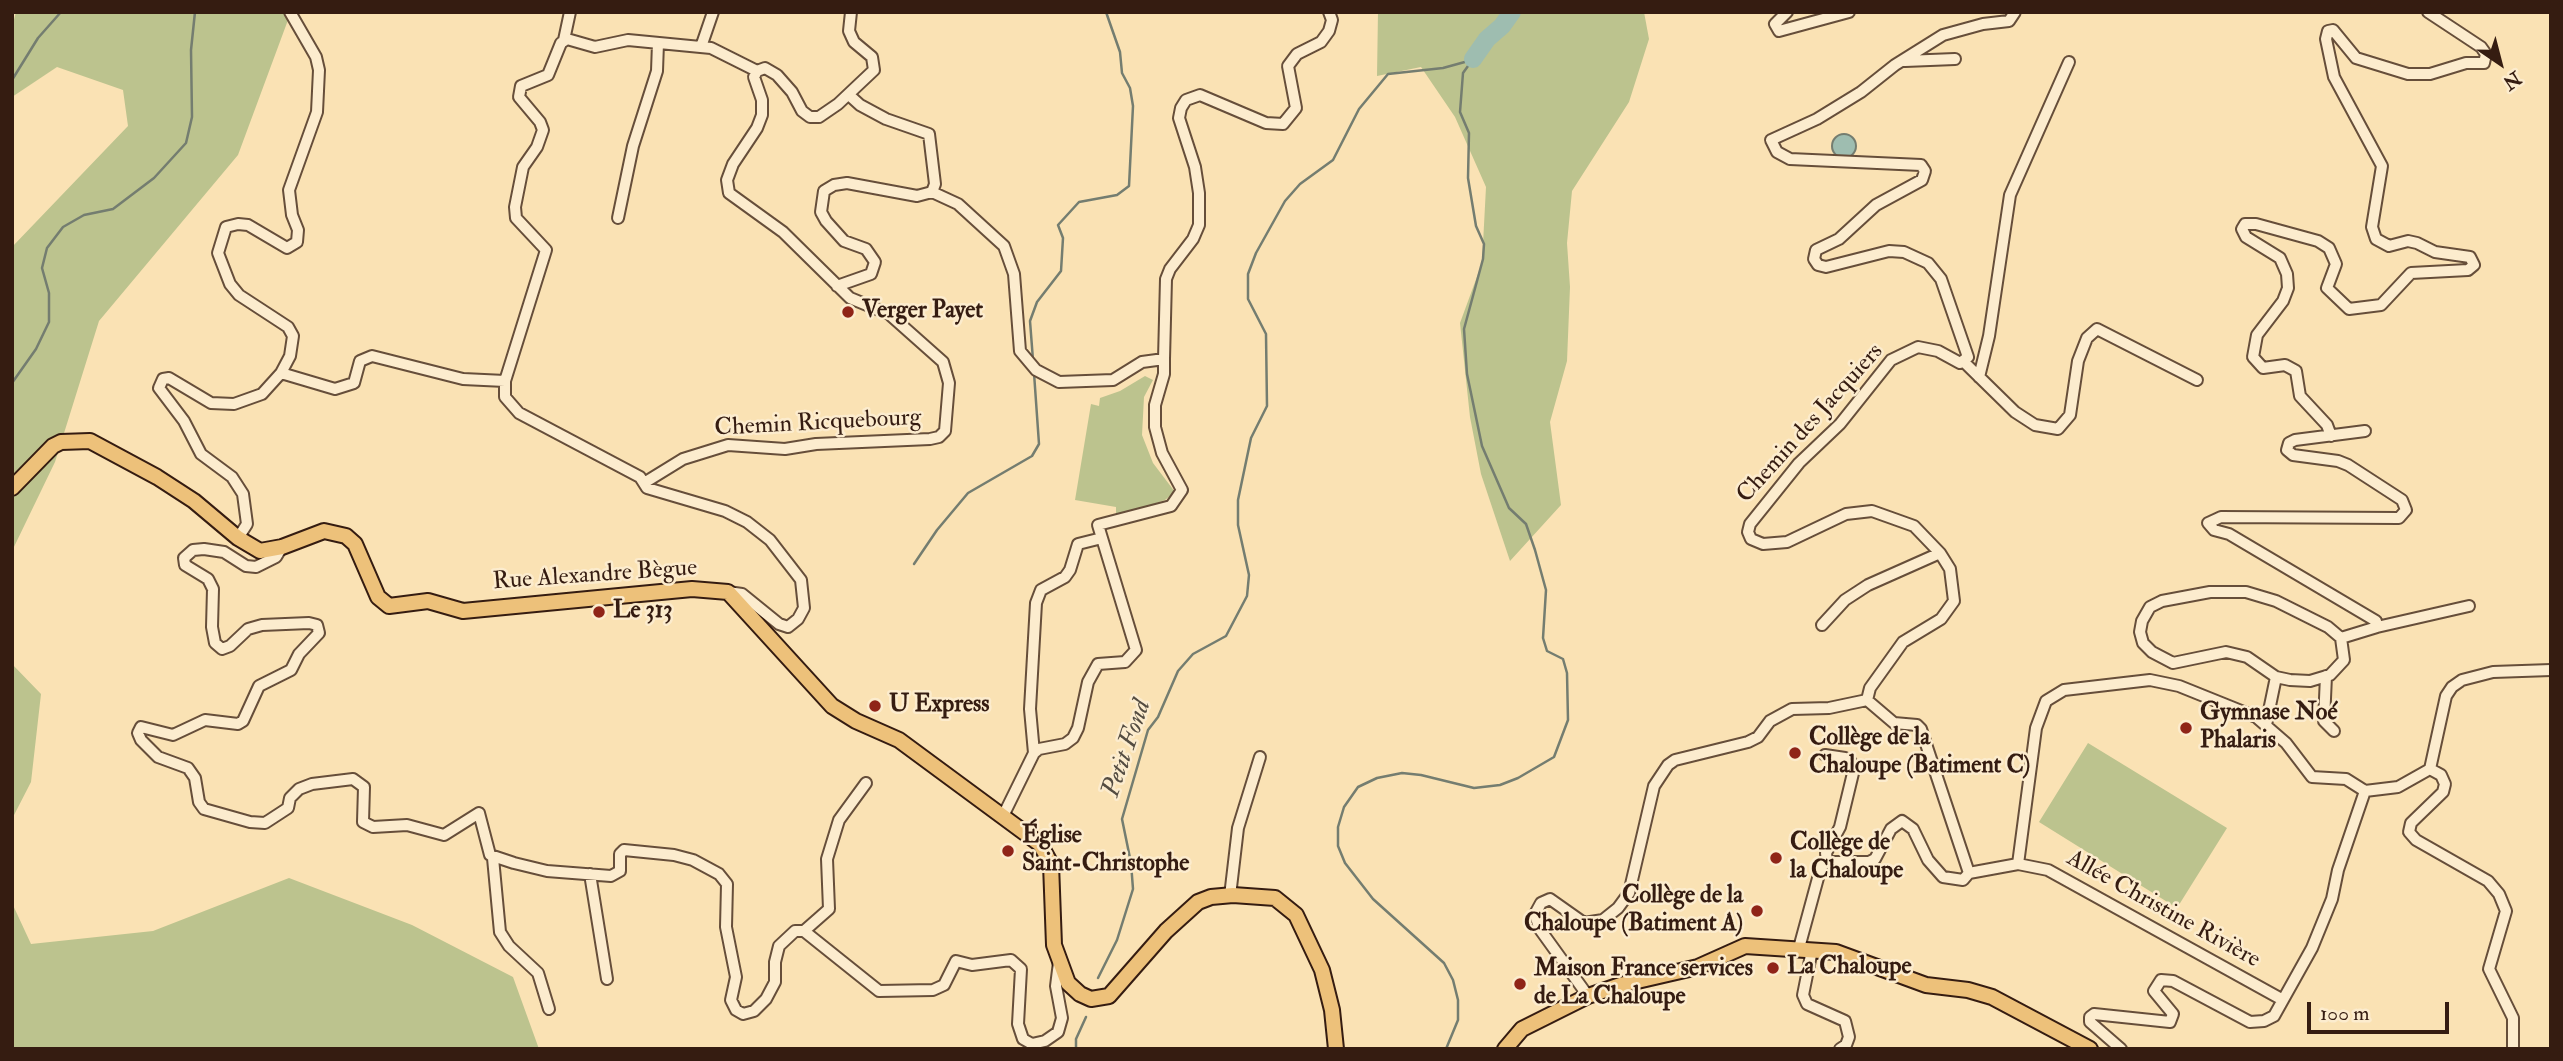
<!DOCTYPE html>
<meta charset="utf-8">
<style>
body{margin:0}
#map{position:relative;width:2563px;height:1061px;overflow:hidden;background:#fae2b4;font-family:"IM FELL Double Pica",serif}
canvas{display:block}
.frame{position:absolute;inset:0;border:14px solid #351c11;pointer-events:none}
.north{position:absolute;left:2465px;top:28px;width:70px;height:70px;-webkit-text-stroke:5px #fcecce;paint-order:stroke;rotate:145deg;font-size:19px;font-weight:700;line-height:28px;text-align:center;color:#351c11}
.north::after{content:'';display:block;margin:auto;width:24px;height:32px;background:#351c11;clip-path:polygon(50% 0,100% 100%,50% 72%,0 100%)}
.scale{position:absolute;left:2307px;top:1002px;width:142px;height:32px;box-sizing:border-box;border:4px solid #351c11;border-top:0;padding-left:9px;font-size:21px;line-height:24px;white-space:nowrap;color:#351c11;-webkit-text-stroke:5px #fcecce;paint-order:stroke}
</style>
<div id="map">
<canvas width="2563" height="1061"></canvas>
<div class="frame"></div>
<div class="north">N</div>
<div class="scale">100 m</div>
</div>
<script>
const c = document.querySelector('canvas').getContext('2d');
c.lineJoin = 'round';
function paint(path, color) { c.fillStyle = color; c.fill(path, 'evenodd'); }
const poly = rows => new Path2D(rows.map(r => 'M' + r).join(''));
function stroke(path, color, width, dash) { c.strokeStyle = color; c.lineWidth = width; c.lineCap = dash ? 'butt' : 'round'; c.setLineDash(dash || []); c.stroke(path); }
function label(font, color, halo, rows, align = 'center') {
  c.font = font + ' "IM FELL Double Pica",serif'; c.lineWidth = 5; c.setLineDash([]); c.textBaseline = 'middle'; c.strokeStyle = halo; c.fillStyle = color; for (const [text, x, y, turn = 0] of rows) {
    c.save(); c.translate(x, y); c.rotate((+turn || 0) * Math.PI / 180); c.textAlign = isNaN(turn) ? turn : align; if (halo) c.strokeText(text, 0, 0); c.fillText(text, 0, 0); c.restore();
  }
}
const green = poly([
 [16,12,288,12,288,20,238,155,99,321,55,462,12,551,12,247,128,126,123,90,57,67,12,97,12,27],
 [1378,12,1644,12,1649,39,1629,102,1572,191,1567,243,1570,287,1567,361,1550,422,1561,505,1510,561,1481,474,1470,417,1460,323,1482,263,1486,187,1455,117,1421,67,1377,76],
 [1145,376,1153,380,1144,397,1142,435,1153,463,1175,492,1165,500,1116,517,1116,507,1075,500,1091,404,1099,406,1100,398,1120,391],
 [12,664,41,694,31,782,12,819],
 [2088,743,2227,828,2177,908,2039,822],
 [289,878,412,925,513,977,539,1049,12,1049,12,903,31,944,153,931]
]);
const water = poly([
 '1832 146a12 12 0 1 1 24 0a12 12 0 1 1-24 0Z'
]);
const stream = poly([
 [12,80,38,38,61,12],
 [1033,360,1030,321,1037,302,1061,271,1063,238,1058,225,1079,202,1117,195,1129,186,1133,106,1130,88,1122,73,1120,52,1106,12],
 [12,383,36,349,49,322,49,293,42,268,47,248,63,227,84,215,113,209,154,178,186,143,192,117,191,50,195,12],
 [914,564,937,530,968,493,1032,456,1039,444,1034,373],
 [1098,978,1117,940,1133,889,1131,863,1122,819,1148,730,1158,717,1178,671,1193,654,1226,636,1247,596,1249,575,1238,525,1238,500,1251,438,1267,406,1266,334,1248,299,1248,274,1256,253,1285,201,1300,184,1333,160,1359,109,1388,74,1443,68,1472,60],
 [1076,1049,1076,1039,1086,1017],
 [1446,1049,1458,1020,1458,1000,1453,980,1444,963,1373,899,1345,863,1338,846,1338,827,1344,807,1358,787,1377,778,1402,773,1421,775,1474,788,1500,785,1518,778,1554,757,1568,720,1567,673,1563,659,1547,651,1543,638,1546,590,1535,550,1526,524,1509,508,1482,446,1467,374,1464,329,1483,259,1484,244,1476,226,1468,178,1469,133,1460,112,1463,73,1473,59]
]);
const river = poly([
 [1473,59,1487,39,1502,26,1512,12]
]);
const minor = poly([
 [1787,12,1775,24,1779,31,1849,12],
 [564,40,570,12],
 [701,47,713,12],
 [1905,61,1955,59],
 [757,71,765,68,777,75,792,92,802,111,810,117,819,117,838,104,874,70,872,57,854,42,849,31,851,12],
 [849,95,860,105,886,119,929,134,935,184,932,192],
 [932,192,958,204,1004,246,1014,274,1020,351,1036,370,1059,382,1113,380,1142,362,1164,359,1164,374,1155,405,1155,427,1162,453,1182,490,1171,506,1098,525,1136,650,1125,662,1098,664,1088,682,1078,728,1073,738,1065,744,1039,749,1034,753,1004,814],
 [618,218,633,146,657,71,658,43],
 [837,286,871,274,875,262,866,249,844,241,826,221,821,212,824,191,834,185,847,183,917,196,932,192],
 [1164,359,1166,279,1170,269,1193,239,1199,225,1199,193,1195,167,1179,118,1181,108,1186,100,1200,95,1266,123,1283,124,1296,108,1288,66,1297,54,1321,42,1329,31,1332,20,1329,12],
 [1964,362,2015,412,2035,425,2058,429,2070,415,2078,361,2087,338,2097,329,2197,380],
 [281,373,335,389,354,383,360,361,372,356,463,379,505,381,505,397,519,413,640,477,647,488,725,511,747,522,770,540,801,580,804,608,798,619,788,627,779,624,742,594,728,592],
 [1979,377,1989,336,2010,195,2069,62],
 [505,381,546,250,516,218,515,207,523,167,537,147,543,130,540,122,519,97,521,86,548,75,561,43,567,39,595,47,628,40,711,48,757,71],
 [2331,436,2327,425,2300,396,2296,371,2285,365,2263,368,2253,357,2257,335,2283,301,2288,288,2287,274,2280,258,2246,237,2242,229,2245,224,2256,224,2318,241,2329,248,2336,264,2327,288,2349,309,2381,305,2411,273,2468,270,2474,265,2470,257,2435,252,2417,243,2408,241,2389,246,2376,239,2372,227,2382,166,2334,77,2326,39,2328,31,2333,30,2356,58,2408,74,2430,74,2466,63,2484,63,2486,54,2481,47,2428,12],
 [644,483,683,459,728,445,785,449,816,444,930,439,939,437,945,431,949,383,943,362,889,314,850,298,783,232,729,193,727,180,733,164,757,128,762,115,762,100,754,77,757,71],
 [238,538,247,524,243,494,232,477,201,454,184,421,159,388,163,379,169,378,211,403,234,404,262,394,281,373,290,356,293,336,288,327,239,295,230,284,218,253,226,227,238,224,248,225,287,248,297,242,298,230,292,215,289,190,317,112,319,70,316,57,290,12],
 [282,547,276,557,256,567,246,566,224,552,204,549,193,550,184,558,185,565,208,579,213,589,212,627,215,643,222,649,230,646,248,629,262,625,309,623,317,625,319,633,299,654,291,670,259,686,243,721,238,724,205,720,173,735,141,727,138,733,141,740,158,757,188,768,195,778,199,802,204,809,250,822,265,823,288,808,290,798,299,789,312,784,353,779,364,787,363,822,373,827,407,825,444,835,479,813,490,855,514,863,547,871,611,876,620,871,620,854,624,850,674,855,693,860,719,874,727,884,726,927,736,977,731,1000,736,1010,743,1014,754,1011,766,999,775,982,775,962,779,946,795,931,804,931],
 [2210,592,2246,592,2276,601,2328,627,2341,638,2344,660,2330,675,2310,681,2290,680,2276,677,2247,657,2226,652,2173,663,2152,652,2143,643,2140,632,2142,621,2150,607,2162,601,2210,592],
 [1822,625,1845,600,1868,585,1940,553],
 [2377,627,2469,606],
 [2341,638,2377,627,2376,621,2229,534,2214,530,2208,523,2221,517,2399,518,2406,510,2402,500,2348,465,2338,461,2293,455,2287,450,2289,443,2295,440,2365,431],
 [2326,676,2324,721,2334,731],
 [2266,725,2276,677],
 [1034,753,1030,709,1036,603,1041,590,1065,577,1070,570,1078,544,1102,538],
 [2430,769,2446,696,2452,687,2462,680,2493,672,2551,670],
 [2365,791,2398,787,2430,769,2441,775,2445,784,2443,792,2411,823,2409,832,2416,840,2488,881,2499,894,2506,911,2489,969,2513,1018,2513,1049],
 [493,858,500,932,509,946,538,973,549,1009],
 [1827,862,1869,862,1875,859,1891,829,1902,821,1913,829,1928,860,1943,877,1963,880,1969,873,2018,864,2048,870,2283,1000],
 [2018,864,2036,728,2046,701,2064,690,2150,680,2179,686,2256,717,2286,743,2312,777,2346,779,2365,791],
 [1969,873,1921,729,1917,725,1894,723,1867,700,1870,688,1903,642,1941,619,1954,601,1950,569,1940,553,1914,526,1872,511,1846,514,1787,542,1763,544,1751,539,1748,532,1750,524,1799,463,1840,424,1891,360,1918,347,1938,351,1960,363,1968,357,1941,279,1928,263,1904,252,1889,251,1826,267,1818,265,1814,259,1816,250,1839,239,1876,205,1922,180,1925,171,1921,165,1790,159,1777,152,1771,140,1817,119,1861,92,1895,65,1943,35,1983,24,2009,21,2015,12],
 [590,874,607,979],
 [1230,896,1238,828,1260,757],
 [804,931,879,991,933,990,944,985,956,961,972,965,1011,960,1021,969,1018,1024,1023,1039,1032,1044,1045,1041,1058,1032,1062,1018,1056,986,1059,962],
 [804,931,829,909,827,859,839,820,866,783],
 [1799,948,1821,867,1827,862,1826,853,1840,827,1854,769,1851,762,1845,758,1825,755],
 [1812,950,1803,995,1807,1004,1845,1021,1849,1037,1846,1045,1840,1049],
 [1588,996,1539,928,1535,914,1541,903,1550,899,1584,923,1603,920,1618,908,1629,893,1654,786,1668,765,1675,760,1748,742,1758,737,1770,721,1792,709,1829,708,1867,700],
 [2121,1049,2090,1022,2090,1017,2094,1014,2170,1022,2173,1014,2154,991,2161,980,2173,981,2250,1022,2264,1021,2274,1016,2312,948,2332,899,2338,870,2365,791]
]);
const major = poly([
 [12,488,53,446,61,442,90,441,157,477,194,501,238,538,260,551,282,547,324,531,346,536,355,544,378,597,389,606,428,601,463,611,692,589,728,592,832,706,856,721,899,740,1040,844,1051,864,1054,945,1068,983,1080,994,1091,999,1109,996,1166,931,1198,902,1211,897,1233,895,1275,898,1296,915,1322,970,1332,1010,1336,1049],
 [1505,1049,1522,1029,1588,996,1620,985,1698,967,1745,946,1836,952,1926,985,1968,990,1992,997,2090,1049]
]);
const markers = [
 [848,312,7,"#8f2418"],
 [599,612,7,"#8f2418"],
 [875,706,7,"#8f2418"],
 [2186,728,7,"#8f2418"],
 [1795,753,7,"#8f2418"],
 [1008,851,7,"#8f2418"],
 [1776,858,7,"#8f2418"],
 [1757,911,7,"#8f2418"],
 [1773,968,7,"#8f2418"],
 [1520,984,7,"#8f2418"]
];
const poiNames = [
 ["Verger Payet",862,312],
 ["Le 313",613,612],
 ["U Express",889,706],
 ["Gymnase Noé",2200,714],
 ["Phalaris",2200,742],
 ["Collège de la",1809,739],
 ["Chaloupe (Batiment C)",1809,767],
 ["Église",1022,837],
 ["Saint-Christophe",1022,865],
 ["Collège de",1790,844],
 ["la Chaloupe",1790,872],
 ["Collège de la",1743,897,"right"],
 ["Chaloupe (Batiment A)",1743,925,"right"],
 ["La Chaloupe",1787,968],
 ["Maison France services",1534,970],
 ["de La Chaloupe",1534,998]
];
const streetNames = [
 ["Chemin Ricquebourg",818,424,-3],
 ["Chemin des Jacquiers",1811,424,-48],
 ["Rue Alexandre Bègue",595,576,-4],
 ["Allée Christine Rivière",2163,910,29]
];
const waterNames = [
 ["Petit Fond",1128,749,-71]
];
paint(green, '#bcc38e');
paint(water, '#9ebdb0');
stroke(water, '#747d70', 2);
stroke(stream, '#747d70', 2.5);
stroke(river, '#9ebdb0', 18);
stroke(minor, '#664e3a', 14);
stroke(major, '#351c11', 18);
stroke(minor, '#fcecce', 10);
stroke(major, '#edc17a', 14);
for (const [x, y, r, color] of markers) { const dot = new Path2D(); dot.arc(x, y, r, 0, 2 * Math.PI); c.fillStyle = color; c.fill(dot); stroke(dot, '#fcecce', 2.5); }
label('bold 24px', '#351c11', '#fcecce', poiNames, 'left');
label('24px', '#351c11', '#fcecce', streetNames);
label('italic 26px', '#544c41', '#fcecce', waterNames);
</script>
